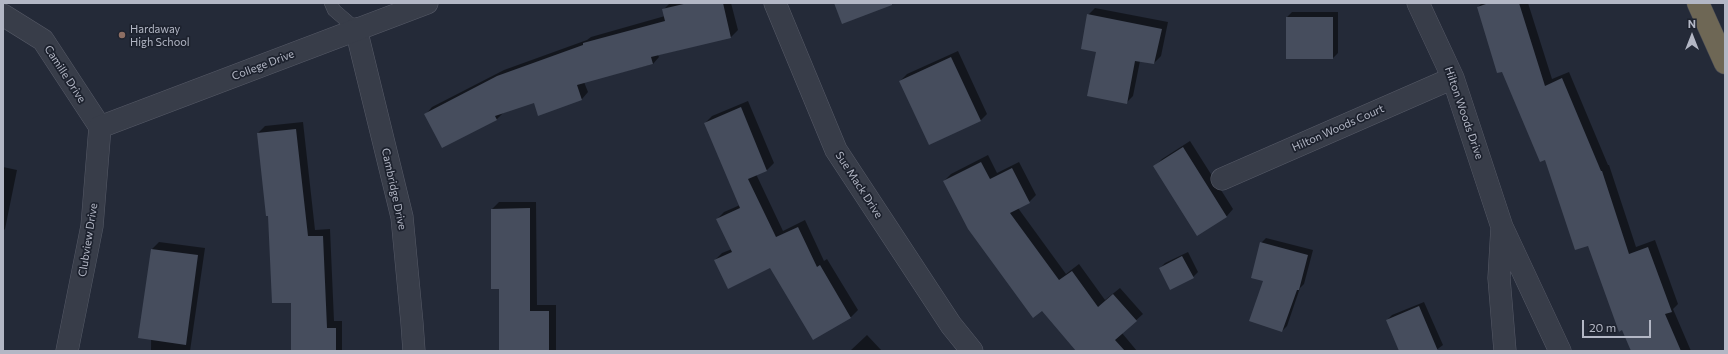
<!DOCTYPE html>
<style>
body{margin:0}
#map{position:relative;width:1728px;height:354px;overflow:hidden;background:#242a38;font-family:Commissioner,sans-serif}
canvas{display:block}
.frame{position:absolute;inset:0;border:4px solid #b3b7c5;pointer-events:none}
.north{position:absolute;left:1672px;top:16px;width:40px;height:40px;-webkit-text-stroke:3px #1d222e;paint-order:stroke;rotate:0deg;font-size:11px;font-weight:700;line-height:16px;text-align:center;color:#b3b7c5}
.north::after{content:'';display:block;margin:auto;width:14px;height:18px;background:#b3b7c5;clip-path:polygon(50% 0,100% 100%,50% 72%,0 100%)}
.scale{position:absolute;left:1582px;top:320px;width:69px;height:18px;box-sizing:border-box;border:2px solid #b3b7c5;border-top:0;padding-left:5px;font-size:12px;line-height:14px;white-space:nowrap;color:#b3b7c5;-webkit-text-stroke:3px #1d222e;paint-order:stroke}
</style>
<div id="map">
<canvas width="1728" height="354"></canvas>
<div class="frame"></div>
<div class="north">N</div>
<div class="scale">20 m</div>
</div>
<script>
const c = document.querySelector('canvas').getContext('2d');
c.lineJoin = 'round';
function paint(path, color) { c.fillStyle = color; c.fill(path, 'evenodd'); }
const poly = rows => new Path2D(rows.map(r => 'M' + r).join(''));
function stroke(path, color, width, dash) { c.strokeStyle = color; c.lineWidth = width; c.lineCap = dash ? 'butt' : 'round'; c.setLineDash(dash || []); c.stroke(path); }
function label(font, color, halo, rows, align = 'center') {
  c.font = font + ' Commissioner,sans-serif'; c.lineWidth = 3.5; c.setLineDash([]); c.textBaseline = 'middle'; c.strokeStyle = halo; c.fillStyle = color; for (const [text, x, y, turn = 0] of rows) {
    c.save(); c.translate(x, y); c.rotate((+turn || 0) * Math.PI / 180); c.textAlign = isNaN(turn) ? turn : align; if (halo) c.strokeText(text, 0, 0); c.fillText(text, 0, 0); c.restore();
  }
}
const shadow = poly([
 [670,3,731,3,738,30,731,37,658,55,659,57,653,64,584,82,588,92,582,99,539,114,534,101,503,113,496,120,426,114,432,107,504,70,587,40,591,37,665,16,663,10],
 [1482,3,1528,3,1552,79,1569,72,1608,165,1609,165,1636,247,1655,240,1678,304,1673,309,1691,351,1632,351,1588,245,1546,159,1478,7],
 [1095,8,1168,22,1161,56,1154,63,1140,61,1133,96,1126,103,1097,51,1088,15],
 [1292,12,1338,12,1338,53,1333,58,1287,17],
 [958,51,987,114,980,121,900,81,907,74],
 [748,101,774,163,767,170,756,174,783,231,805,220,824,261,827,259,858,310,851,317,813,339,771,267,715,260,722,253,732,249,717,219,724,212,740,205,705,123,712,116],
 [303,122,315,230,330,229,334,321,342,321,342,351,292,351,292,302,269,215,258,133,265,126],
 [1190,141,1233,209,1227,216,1198,234,1155,166,1162,159],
 [988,155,997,173,1019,162,1036,195,1029,202,1018,208,1066,274,1079,264,1105,300,1120,288,1143,314,1122,333,1137,351,1077,351,944,181,951,174],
 [3,167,17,170,5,229,3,231],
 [499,202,536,202,537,305,556,305,556,351,500,351,500,288,492,209],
 [1266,238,1313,250,1304,284,1300,288,1287,326,1282,331,1264,280,1261,243],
 [159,242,205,248,190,351,151,351,152,249],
 [1188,252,1198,272,1193,277,1160,268,1165,263],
 [1424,302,1443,345,1435,351,1400,351,1387,320,1392,315],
 [867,335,882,351,850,351]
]);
const building = poly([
 [688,3,723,3,731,38,651,57,653,64,577,85,582,100,538,116,534,103,495,116,497,120,442,148,424,114,497,76,583,45,583,43,665,21,662,9],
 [834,3,892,3,892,5,842,24],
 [1489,3,1519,3,1545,86,1562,78,1601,171,1602,171,1629,254,1648,247,1672,312,1665,314,1681,351,1631,351,1622,330,1619,332,1588,246,1575,250,1545,160,1540,162,1502,72,1497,73,1477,7],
 [1087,14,1162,29,1154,64,1135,61,1127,104,1087,96,1096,52,1081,49],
 [1286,17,1333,17,1333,59,1286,59],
 [951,57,981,121,929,145,899,81],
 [741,107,767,171,748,179,776,237,798,227,817,267,820,265,851,318,813,340,770,268,728,289,714,260,732,252,716,219,740,208,704,123],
 [296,129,308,236,323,236,327,328,336,328,336,351,291,351,291,303,272,303,268,216,266,216,257,133],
 [1183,147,1227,217,1197,236,1153,166],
 [981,162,990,179,1012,168,1030,203,1010,213,1059,280,1072,271,1098,307,1113,294,1137,321,1115,340,1125,351,1076,351,1042,311,1033,318,968,229,943,181],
 [530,208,530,311,549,311,549,351,499,351,499,289,491,289,491,209],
 [1260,242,1308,255,1299,290,1297,290,1282,332,1249,321,1263,281,1251,278],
 [151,249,198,255,186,345,138,338],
 [1182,256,1194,278,1170,290,1159,268],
 [1419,306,1438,351,1399,351,1386,320]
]);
const service = poly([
 [331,3,334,10,356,29]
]);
const minor = poly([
 [775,3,836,150,951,325,972,351],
 [1418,3,1453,78,1502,227,1499,278,1505,351],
 [3,15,43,40,100,127],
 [356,29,402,217,412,323,414,351],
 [1222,179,1453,78],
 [1503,229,1560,351]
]);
const tertiary = poly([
 [67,351,92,226,100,127,427,3]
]);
const motorway = poly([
 [1698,3,1725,63]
]);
const markers = [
 [122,35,4,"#8d6e63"]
];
const poiNames = [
 ["Hardaway",130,29],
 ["High School",130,42]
];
const streetNames = [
 ["College Drive",263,65,-21],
 ["Camille Drive",65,74,57],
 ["Hilton Woods Drive",1464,113,71],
 ["Hilton Woods Court",1338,128,-24],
 ["Sue Mack Drive",859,185,57],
 ["Cambridge Drive",394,189,78],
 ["Clubview Drive",88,240,-81]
];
paint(shadow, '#0007');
paint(building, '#464d5d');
stroke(service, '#565a67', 14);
stroke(minor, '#565a67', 23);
stroke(tertiary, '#565a67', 23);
stroke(motorway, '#434754', 23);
stroke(service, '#383d49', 13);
stroke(minor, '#383d49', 22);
stroke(tertiary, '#383d49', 22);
stroke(motorway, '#6e6755', 22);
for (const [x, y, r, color] of markers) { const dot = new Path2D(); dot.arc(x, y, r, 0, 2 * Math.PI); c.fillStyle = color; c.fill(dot); stroke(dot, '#1d222e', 1.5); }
label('11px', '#b3b7c5', '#1d222e', poiNames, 'left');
label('11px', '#b3b7c5', '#1d222e', streetNames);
</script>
